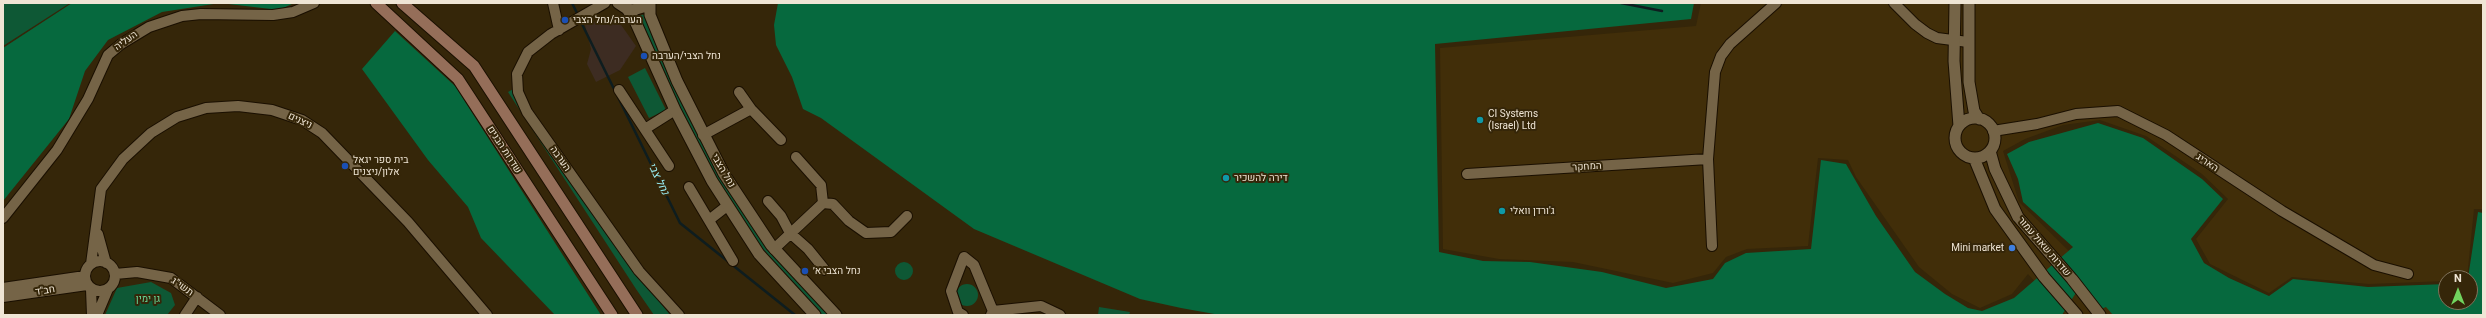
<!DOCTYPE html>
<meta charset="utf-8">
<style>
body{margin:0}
#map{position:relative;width:2486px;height:318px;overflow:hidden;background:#352609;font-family:Roboto,sans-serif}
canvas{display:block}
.frame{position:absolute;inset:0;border:4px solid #efe5d5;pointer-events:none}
.north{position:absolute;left:2438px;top:270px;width:40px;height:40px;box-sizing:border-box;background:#352609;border:1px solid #7f725b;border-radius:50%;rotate:0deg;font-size:11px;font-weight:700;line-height:16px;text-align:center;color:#efe5d5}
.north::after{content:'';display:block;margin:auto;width:14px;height:18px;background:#71d35e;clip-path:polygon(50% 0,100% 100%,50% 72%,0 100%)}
</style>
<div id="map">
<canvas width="2486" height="318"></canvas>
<div class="frame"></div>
<div class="north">N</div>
</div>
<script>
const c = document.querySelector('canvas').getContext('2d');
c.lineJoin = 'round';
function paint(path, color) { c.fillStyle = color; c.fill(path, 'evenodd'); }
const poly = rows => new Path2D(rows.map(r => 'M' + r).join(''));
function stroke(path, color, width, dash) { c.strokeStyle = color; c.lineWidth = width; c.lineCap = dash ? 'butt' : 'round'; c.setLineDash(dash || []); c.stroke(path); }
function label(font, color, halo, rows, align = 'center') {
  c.font = font + ' Roboto,Heebo,sans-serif'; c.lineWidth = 4; c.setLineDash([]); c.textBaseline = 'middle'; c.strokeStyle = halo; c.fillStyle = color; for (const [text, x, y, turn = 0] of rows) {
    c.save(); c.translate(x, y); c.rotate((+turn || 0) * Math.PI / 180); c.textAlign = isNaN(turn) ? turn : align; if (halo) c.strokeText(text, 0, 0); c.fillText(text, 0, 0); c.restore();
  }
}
const built = poly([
 [1701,3,2483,3,2483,209,2474,209,2467,278,2446,278,2446,281,2369,284,2292,277,2269,293,2210,264,2196,239,2228,199,2202,174,2146,136,2100,120,2063,125,2025,139,2003,151,2019,202,2134,315,2066,315,2028,274,2012,294,1980,308,1952,294,1919,267,1856,177,1848,160,1818,158,1808,246,1747,249,1726,257,1713,273,1673,283,1573,262,1499,259,1443,249,1440,48,1696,26]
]);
const education = poly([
 [614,15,636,46,620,70,596,82,587,64,591,49,585,25]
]);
const green = poly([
 [3,3,70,3,3,46],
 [647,14,726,181,835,315,816,315,773,269,713,180,637,16],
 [645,68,666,110,649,118,628,77],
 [515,88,645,283,670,315,654,315,636,289,508,92],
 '895 271a9 9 0 1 1 18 0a9 9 0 1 1-18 0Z',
 [151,282,171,293,175,305,167,315,105,315,117,288],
 '956 295a11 11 0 1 1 22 0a11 11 0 1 1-22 0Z',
 [1099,307,1130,312,1129,315,1098,315]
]);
const forest = poly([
 [72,3,294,3,279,10,220,3,162,12,108,40,85,71,69,119,3,201,3,48],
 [778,3,1694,3,1691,19,1435,44,1439,252,1483,261,1530,262,1602,272,1666,288,1713,279,1725,263,1746,253,1811,249,1821,160,1846,164,1876,216,1915,272,1945,294,1968,308,1982,311,2014,298,2073,247,2023,202,2018,179,2007,154,2029,142,2098,123,2143,138,2202,179,2223,199,2191,239,2204,263,2229,278,2269,296,2293,279,2368,287,2446,284,2446,302,2470,302,2468,278,2478,212,2483,213,2483,315,2113,315,2106,307,2101,309,2077,291,2062,315,1220,315,1181,308,1140,299,974,229,821,118,803,109,792,77,776,45,774,25],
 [395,31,455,86,601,315,555,315,481,238,468,207,428,160,362,69]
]);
const stream = poly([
 [572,3,578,15],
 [1621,3,1662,11],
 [580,20,615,91],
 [618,97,680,223,795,315]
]);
const minor = poly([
 [553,3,559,30],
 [605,3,551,34,528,52,517,74,518,92,527,112,639,271,679,315],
 [1894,3,1915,24,1927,33,1937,38,1968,42],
 [619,90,669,166],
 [739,92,751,109,781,140],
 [645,129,675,110],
 [1993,131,2037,124,2076,114,2118,111,2166,135,2282,211,2374,265,2408,274],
 [703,135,751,109],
 [796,157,821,185,823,203],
 [1467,174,1708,159],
 [689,187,733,261],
 [768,201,781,216,790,233,808,249,825,270],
 [3,218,57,150,88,99,108,55,121,44,149,27,182,16,201,14,273,15,293,12,314,3],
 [709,220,727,206],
 [98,234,106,263],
 [1712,246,1708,159,1715,72,1721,56,1730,44,1776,3],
 [774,249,823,203,833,204,849,221,866,233,891,232,907,216],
 '85 276a15 15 0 1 1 30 0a15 15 0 1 1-30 0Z',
 [91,264,101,189,123,159,151,133,177,117,206,108,238,106,272,110,302,120,322,133,408,222,487,315],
 [115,274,137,272,171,278,220,315],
 [3,288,85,276],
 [91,289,92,315],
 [3,297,87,285],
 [993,311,1041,306,1060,315],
 [97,315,108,289],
 [185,315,197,297],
 [963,315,958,312,951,291,964,257,974,265,993,311,991,315]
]);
const tertiary = poly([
 [618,3,627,9,633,10,643,7,648,3],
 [650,3,650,15,677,81,724,174,771,245,836,315],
 [1955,3,1954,61,1959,126],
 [1969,3,1969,82,1974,111,1979,119],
 [627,9,635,21,675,110,712,181,759,254,815,315],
 '1955 138a20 20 0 1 1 40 0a20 20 0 1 1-40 0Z',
 [1990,151,1995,169,2018,217,2072,279,2100,315],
 [1974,158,1995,209,2044,277,2077,315]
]);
const secondary = poly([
 [376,3,458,79,612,315],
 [402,3,474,66,637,315]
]);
const markers = [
 [565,20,4,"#1a4fb4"],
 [644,56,4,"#1a4fb4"],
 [1480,120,4,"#0f9aa8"],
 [345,166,4,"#1a4fb4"],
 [1226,178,4,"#0f9aa8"],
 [1502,211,4,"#0f9aa8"],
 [2012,248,4,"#3f7fe0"],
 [805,271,4,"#1a4fb4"]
];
const poiNames = [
 ["הערבה/נחל הצבי",573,20],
 ["נחל הצבי/הערבה",652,56],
 ["CI Systems",1488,114],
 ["(Israel) Ltd",1488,126],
 ["בית ספר יגאל",353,160],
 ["אלון/ניצנים",353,172],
 ["דירה להשכיר",1234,178],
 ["ג'ורדן וואלי",1510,211],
 ["Mini market",2004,248,"right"],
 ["נחל הצבי א׳",813,271]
];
const streetNames = [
 ["העליה",126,41,-35],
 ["ניצנים",300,121,25],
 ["שדרות הבנים",504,150,57],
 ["הערבה",560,159,55],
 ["האריג",2207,163,34],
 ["המחקר",1587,167,-4],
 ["נחל הצבי",723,171,60],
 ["שדרות שאול עמור",2044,247,49],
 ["תשי\"ג",182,287,35],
 ["חב\"ד",45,291,-9]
];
const parkNames = [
 ["גן ימין",148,299]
];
const waterNames = [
 ["נחל צבי",658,179,64]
];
paint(built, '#412e09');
paint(education, '#3d2c22');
paint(green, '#0e5835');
paint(forest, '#06693e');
stroke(stream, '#0e1d1f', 2.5);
stroke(minor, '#1a0f00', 12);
stroke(tertiary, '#1a0f00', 13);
stroke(secondary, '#1a0f00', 13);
stroke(minor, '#756447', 10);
stroke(tertiary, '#756447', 11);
stroke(secondary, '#956e59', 11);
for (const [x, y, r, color] of markers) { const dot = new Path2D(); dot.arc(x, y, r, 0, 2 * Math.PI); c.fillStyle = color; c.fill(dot); stroke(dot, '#352609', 1.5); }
label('10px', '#efe5d5', '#352609', poiNames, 'left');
label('10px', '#efe5d5', '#352609', streetNames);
label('10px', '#6ada9b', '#352609', parkNames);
label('italic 11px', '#9bf1f8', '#352609', waterNames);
</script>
